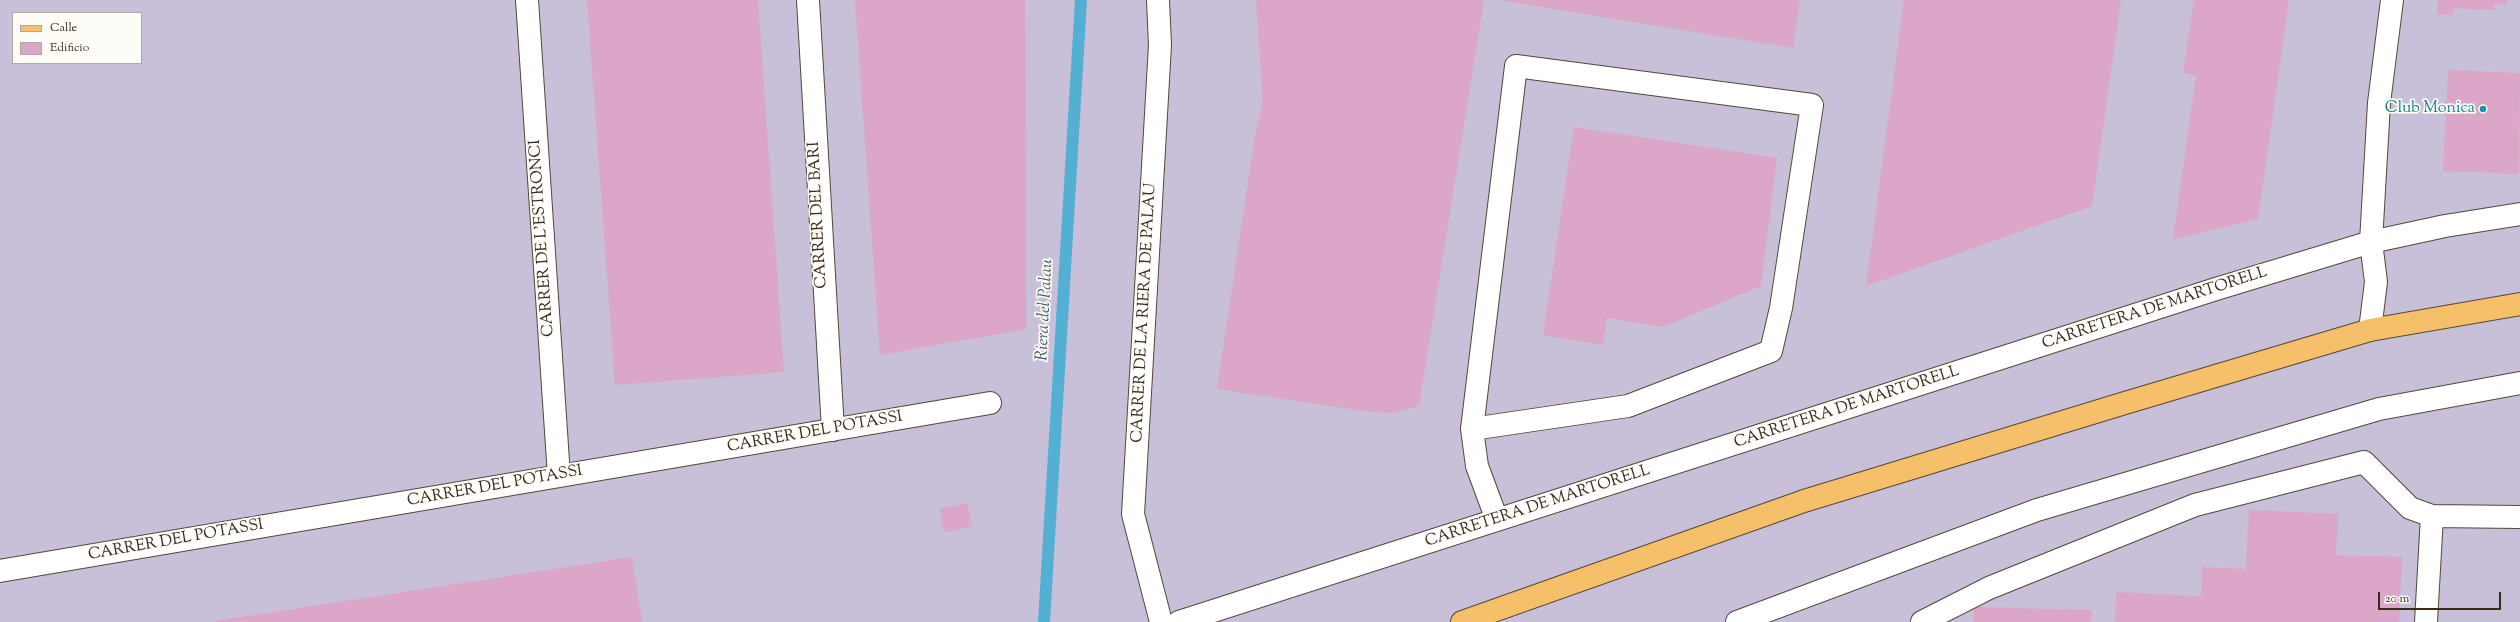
<!DOCTYPE html>
<style>
body{margin:0}
#map{position:relative;width:2520px;height:622px;overflow:hidden;background:#f7e6cf;font-family:"Sorts Mill Goudy",serif}
canvas{display:block}
.legend{position:absolute;left:12px;top:12px;width:130px;height:52px;box-sizing:border-box;background:#fdfcf7;border:1px solid #afa8a0;margin:0;padding:5px 7px;list-style:none;font-size:12px;color:#3b2a1e}
.legend li{display:flex;align-items:center;gap:8px;height:20px}
.legend b{width:20px;border:1px solid #afa8a0}
.scale{position:absolute;left:2378px;top:592px;width:123px;height:18px;box-sizing:border-box;border:2px solid #3b2a1e;border-top:0;padding-left:5px;font-size:12px;line-height:14px;white-space:nowrap;color:#3b2a1e;-webkit-text-stroke:3px #fdfcf7;paint-order:stroke}
</style>
<div id="map">
<canvas width="2520" height="622"></canvas>
<ul class="legend">
<li><b style="height:5px;background:#f6c06b"></b>Calle</li>
<li><b style="height:11px;background:#dba6c8"></b>Edificio</li>
</ul>
<div class="scale">20 m</div>
</div>
<script>
const c = document.querySelector('canvas').getContext('2d');
c.lineJoin = 'round';
function paint(path, color) { c.fillStyle = color; c.fill(path, 'evenodd'); }
const poly = rows => new Path2D(rows.map(r => 'M' + r).join(''));
function stroke(path, color, width, dash) { c.strokeStyle = color; c.lineWidth = width; c.lineCap = dash ? 'butt' : 'round'; c.setLineDash(dash || []); c.stroke(path); }
function label(font, color, halo, rows, align = 'center') {
  c.font = font + ' "Sorts Mill Goudy",serif'; c.lineWidth = 3.5; c.setLineDash([]); c.textBaseline = 'middle'; c.strokeStyle = halo; c.fillStyle = color; for (const [text, x, y, turn = 0] of rows) {
    c.save(); c.translate(x, y); c.rotate((+turn || 0) * Math.PI / 180); c.textAlign = isNaN(turn) ? turn : align; if (halo) c.strokeText(text, 0, 0); c.fillText(text, 0, 0); c.restore();
  }
}
const industrial = poly([
 [0,0,2520,0,2520,622,0,622],
 [13,13,141,13,141,63,13,63]
]);
const stream = poly([
 [1044,622,1081,0]
]);
const building = poly([
 [587,0,758,0,784,372,615,385],
 [855,0,1025,0,1026,329,880,355],
 [1256,0,1484,0,1419,406,1393,413,1370,412,1217,389,1255,136,1263,101],
 [1499,0,1800,0,1793,48],
 [1904,0,2121,0,2092,206,1866,286],
 [2194,0,2289,0,2258,219,2173,239,2196,76,2183,72],
 [2438,0,2507,0,2506,5,2494,4,2494,10,2453,8,2453,15,2437,14],
 [2448,70,2520,73,2519,174,2443,171],
 [1574,127,1777,158,1761,286,1663,327,1607,318,1603,345,1543,335],
 [967,503,972,526,944,532,940,509],
 [2249,510,2338,514,2336,555,2402,557,2399,622,2115,622,2116,592,2201,596,2202,567,2246,569],
 [632,557,642,622,215,622,215,621],
 [1974,607,2092,610,2091,622,1974,622]
]);
const minor = poly([
 [527,0,559,476],
 [808,0,833,430],
 [1158,0,1160,45,1133,514,1161,622],
 [2370,330,2376,282,2371,242,2379,103,2392,0],
 [1472,429,1628,406,1771,351,1781,308,1812,105,1516,66,1472,429,1477,466,1497,520],
 [0,571,990,403],
 [1179,622,2216,289,2371,242,2445,226,2520,214],
 [1737,622,2037,510,2379,409,2520,383],
 [1922,622,1989,588,2195,505,2364,462,2410,508,2432,516,2520,517],
 [2426,622,2432,516]
]);
const major = poly([
 [1462,622,1804,501,2125,403,2370,330,2520,304]
]);
const markers = [
 [2483,109,4,"#0f9aa8"]
];
const cultureNames = [
 ["Club Monica",2475,109]
];
const streetNames = [
 ["CARRER DEL BARI",819,215,-93],
 ["CARRER DE L'ESTRONCI",543,238,-94],
 ["CARRETERA DE MARTORELL",2155,309,-18],
 ["CARRER DE LA RIERA DE PALAU",1145,313,-87],
 ["CARRETERA DE MARTORELL",1847,408,-18],
 ["CARRER DEL POTASSI",815,433,-10],
 ["CARRER DEL POTASSI",495,487,-10],
 ["CARRETERA DE MARTORELL",1538,507,-18],
 ["CARRER DEL POTASSI",176,541,-10]
];
const waterNames = [
 ["Riera del Palau",1046,310,-87]
];
paint(industrial, '#c8bfd8');
stroke(stream, '#54b0d2', 12);
paint(building, '#dba6c8');
stroke(minor, '#574639', 24);
stroke(major, '#574639', 24);
stroke(minor, '#fff', 22);
stroke(major, '#f6c06b', 22);
for (const [x, y, r, color] of markers) { const dot = new Path2D(); dot.arc(x, y, r, 0, 2 * Math.PI); c.fillStyle = color; c.fill(dot); stroke(dot, '#fdfcf7', 1.5); }
label('16px', '#0d838f', '#fdfcf7', cultureNames, 'right');
label('16px', '#3b2a1e', '#fdfcf7', streetNames);
label('italic 17px', '#456066', '#fdfcf7', waterNames);
</script>
